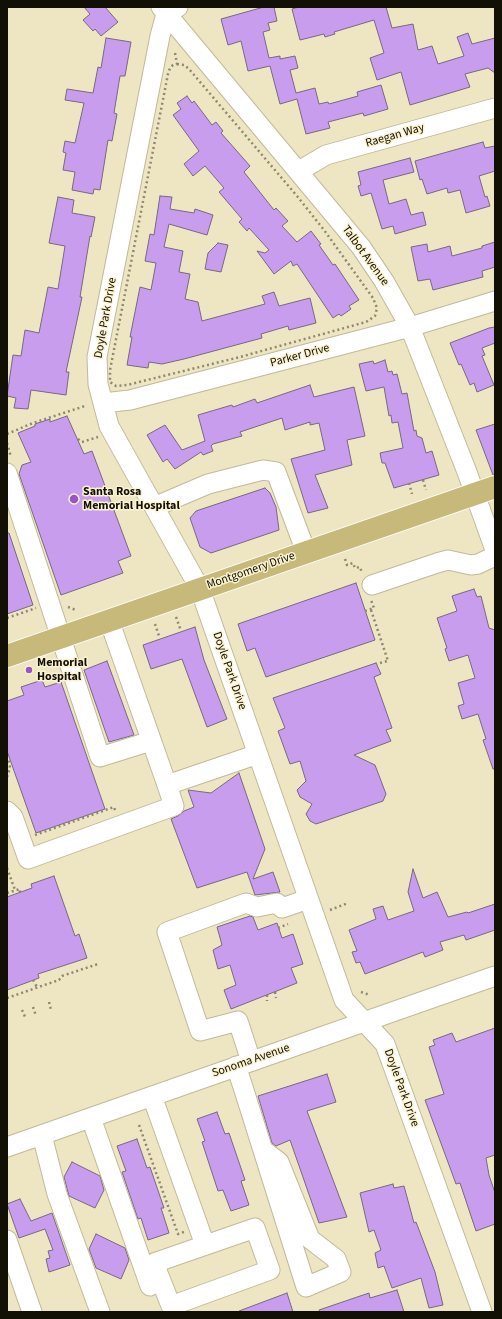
<!DOCTYPE html>
<style>
body{margin:0}
#map{position:relative;width:502px;height:1319px;overflow:hidden;background:#eee6c3;font-family:"Source Sans 3",sans-serif}
canvas{display:block}
.frame{position:absolute;inset:0;border:8px solid #120f04;pointer-events:none}
</style>
<div id="map">
<canvas width="502" height="1319"></canvas>
<div class="frame"></div>
</div>
<script>
const c = document.querySelector('canvas').getContext('2d');
c.lineJoin = 'round';
function paint(path, color) { c.fillStyle = color; c.fill(path, 'evenodd'); }
const poly = rows => new Path2D(rows.map(r => 'M' + r).join(''));
function stroke(path, color, width, dash) { c.strokeStyle = color; c.lineWidth = width; c.lineCap = dash ? 'butt' : 'round'; c.setLineDash(dash || []); c.stroke(path); }
function label(font, color, halo, rows, align = 'center') {
  c.font = font + ' "Source Sans 3",sans-serif'; c.lineWidth = 3; c.setLineDash([]); c.textBaseline = 'middle'; c.strokeStyle = halo; c.fillStyle = color; for (const [text, x, y, turn = 0] of rows) {
    c.save(); c.translate(x, y); c.rotate((+turn || 0) * Math.PI / 180); c.textAlign = isNaN(turn) ? turn : align; if (halo) c.strokeText(text, 0, 0); c.fillText(text, 0, 0); c.restore();
  }
}
const building = poly([
 [84,7,105,7,118,22,101,36,95,29,93,31,83,20,90,14,84,7],
 [264,7,274,7,277,21,268,23,270,30,263,32,269,58,280,56,280,59,295,56,298,68,290,70,296,93,315,88,319,104,328,102,329,104,358,96,357,92,381,85,388,109,364,116,363,113,328,122,330,128,306,134,297,99,280,104,270,66,248,71,241,41,228,45,221,19,264,7],
 [299,7,386,7,392,28,413,24,418,50,432,46,438,64,464,56,457,37,468,33,472,44,495,38,495,73,488,68,465,74,470,87,410,105,401,72,377,80,370,58,384,53,374,20,334,32,335,34,325,37,324,34,300,40,292,9,299,7],
 [106,38,131,42,125,76,120,76,114,113,117,114,114,130,112,141,108,140,100,190,94,189,93,194,72,190,75,172,63,170,66,153,63,152,65,141,75,143,84,103,65,100,67,89,93,93,98,67,101,68,106,38],
 [187,96,192,103,194,101,212,125,216,122,223,131,221,133,250,166,244,172,274,210,276,208,288,221,282,226,297,242,311,231,321,244,319,245,333,265,335,264,359,300,349,306,351,309,341,316,339,314,333,318,297,264,293,266,291,261,274,274,257,251,265,253,269,250,249,228,247,231,239,222,242,219,219,192,224,188,205,166,193,176,184,164,199,151,173,115,181,109,177,103,187,96],
 [483,142,485,148,495,146,495,171,479,176,485,197,487,196,490,206,466,213,460,190,448,193,447,188,427,194,422,179,420,180,415,161,483,142],
 [410,158,414,172,383,180,389,204,406,199,411,215,423,212,426,225,395,234,393,226,382,229,371,193,361,196,358,186,361,185,358,172,410,158],
 [160,196,172,197,170,209,194,213,195,209,213,215,207,235,169,224,164,247,183,251,179,272,190,274,185,299,198,302,202,321,265,304,262,296,274,292,279,306,310,298,316,323,289,330,288,326,261,334,262,338,184,359,162,364,149,362,148,368,127,365,132,337,130,337,140,287,151,290,156,263,145,261,150,234,154,235,160,196],
 [58,197,74,200,72,213,95,217,91,237,90,236,80,297,82,297,66,372,69,372,66,395,31,390,28,409,14,408,16,398,7,396,13,355,21,356,25,330,39,333,48,287,58,289,65,246,49,243,58,197],
 [495,242,495,267,482,271,483,277,433,290,430,279,418,281,411,247,427,244,428,252,450,246,452,256,482,248,482,246,495,242],
 [218,243,228,245,221,272,205,269,208,253,218,243],
 [495,327,495,343,482,348,485,355,482,356,494,385,477,392,474,383,470,385,461,364,459,365,450,343,489,328,495,327],
 [385,360,388,372,392,371,393,375,397,374,402,394,407,393,414,431,416,430,417,436,422,438,426,453,432,451,439,475,394,488,385,463,382,463,380,453,403,448,398,422,392,423,391,415,389,416,384,387,366,391,359,364,373,361,374,364,385,360],
 [310,385,314,397,354,387,365,436,347,440,352,465,315,475,328,508,308,513,291,459,325,450,319,423,310,425,310,422,285,430,282,418,240,432,242,436,213,444,211,446,213,451,203,455,201,452,175,469,167,459,163,462,147,435,165,425,182,450,205,441,198,415,232,405,233,407,255,399,257,403,310,385],
 [67,416,84,454,92,451,131,556,118,561,123,573,61,595,19,474,22,465,31,462,18,433,35,426,35,424,50,419,50,422,67,416],
 [495,424,495,475,493,475,476,430,495,424],
 [265,488,270,493,276,507,279,530,211,553,200,547,190,518,196,511,265,488],
 [7,533,9,533,33,605,7,614,7,533],
 [356,583,375,640,266,677,255,648,247,651,238,624,356,583],
 [474,589,477,597,481,596,489,628,495,630,495,769,493,769,483,740,486,739,478,714,462,719,458,706,464,704,458,683,475,678,468,655,449,661,445,649,447,648,437,618,457,611,452,596,474,589],
 [195,627,204,660,227,719,207,727,182,659,151,669,143,645,195,627],
 [107,661,134,735,109,742,84,670,107,661],
 [376,663,381,674,374,677,392,728,386,730,391,741,354,755,375,765,386,794,383,801,316,824,310,821,306,814,312,804,300,797,297,790,306,781,300,761,290,764,278,731,285,728,273,698,376,663],
 [42,680,45,687,61,682,105,809,36,833,7,751,7,701,24,695,21,687,42,680],
 [239,773,265,849,253,879,273,872,280,892,255,895,247,872,197,888,171,819,178,816,184,811,194,807,188,790,211,793,239,773],
 [413,869,423,898,437,892,448,917,467,912,468,913,495,904,495,930,466,940,464,935,440,942,443,950,425,957,423,952,365,974,360,962,356,963,352,952,357,951,349,930,376,919,373,909,383,906,388,920,414,911,408,892,413,869],
 [54,876,75,936,79,934,87,958,38,974,39,978,7,990,7,897,32,888,31,884,54,876],
 [250,916,253,917,258,930,277,923,282,938,293,934,303,964,291,968,297,983,231,1009,224,990,236,985,230,965,218,969,213,950,222,945,217,927,250,916],
 [495,1028,495,1155,486,1158,489,1175,495,1193,495,1224,476,1231,460,1183,456,1184,425,1100,444,1094,429,1047,435,1045,433,1040,452,1033,456,1042,495,1028],
 [327,1074,336,1102,307,1111,347,1217,319,1223,290,1140,276,1146,272,1143,258,1096,327,1074],
 [217,1112,225,1134,229,1133,245,1180,241,1181,249,1205,231,1211,223,1190,218,1191,202,1142,205,1141,197,1119,217,1112],
 [137,1139,147,1168,150,1167,164,1208,161,1208,169,1233,148,1240,141,1218,138,1219,122,1172,126,1171,117,1146,137,1139],
 [72,1162,100,1176,104,1190,95,1208,69,1196,64,1177,72,1162],
 [393,1184,394,1188,404,1186,414,1223,416,1222,435,1272,443,1305,429,1308,421,1278,392,1288,384,1266,378,1268,375,1253,381,1250,374,1230,369,1232,360,1193,393,1184],
 [20,1199,31,1221,52,1213,70,1265,49,1272,46,1259,50,1258,48,1251,53,1250,45,1229,19,1238,7,1204,20,1199],
 [96,1234,125,1248,129,1260,121,1279,96,1268,89,1249,96,1234],
 [397,1290,404,1312,320,1312,319,1310,369,1293,370,1298,397,1290],
 [287,1293,293,1312,239,1312,239,1311,287,1293]
]);
const path = poly([
 [175,53,177,64],
 [177,64,184,65,189,69,297,196,324,230,373,298,377,308,375,316,366,322,240,357,127,385,116,386,110,382,110,370,168,74,170,68,173,65,177,64],
 [7,434,33,423,85,406],
 [78,439,82,442,98,437],
 [7,443,11,457],
 [423,480,426,490],
 [409,483,412,494],
 [345,559,347,565,353,563,355,568,360,567,362,573],
 [68,607,76,610],
 [371,610,388,661,376,664],
 [365,611,374,608,371,600],
 [176,617,181,631],
 [7,618,36,608],
 [155,624,159,636],
 [7,777,10,768,9,760],
 [35,835,114,807,115,810],
 [7,868,15,890],
 [7,893,20,889,20,892],
 [330,910,348,903],
 [278,928,288,924],
 [33,980,37,987],
 [275,992,276,998],
 [361,992,370,995],
 [267,995,267,1001],
 [7,998,59,980,62,976,98,964],
 [49,1002,51,1010],
 [33,1007,36,1016],
 [22,1010,26,1019],
 [139,1125,178,1234,184,1232]
]);
const minor = poly([
 [161,7,361,247,384,281,410,327,467,472,495,550],
 [178,7,166,14,160,36,97,357,98,384,109,426,200,589,344,1000,385,1044,482,1312],
 [299,171,326,155,495,108],
 [103,403,130,400,410,327,495,301],
 [7,473,100,757,151,741],
 [154,507,208,484,263,470,276,472,306,552],
 [372,585,437,563,448,560,471,565,478,564,495,556],
 [109,620,167,785,258,754],
 [7,811,13,817,28,859,174,806,167,785],
 [251,1061,238,1021,200,1031,167,932,246,903,257,907,277,903,282,908,308,899],
 [236,1066,243,1087,306,1287,341,1272,336,1259,310,1239,279,1162,263,1150],
 [152,1096,205,1245],
 [91,1118,150,1286],
 [42,1135,57,1194,100,1312],
 [7,1147,495,976],
 [255,1228,270,1270,171,1306,154,1263,255,1228],
 [7,1240,32,1312]
]);
const major = poly([
 [7,656,495,487]
]);
const markers = [
 [74,499,5,"#9855ca"],
 [29,670,4,"#9855ca"]
];
const streetNames = [
 ["Raegan Way",395,136,-16],
 ["Talbot Avenue",365,256,54],
 ["Doyle Park Drive",106,318,-80],
 ["Parker Drive",300,356,-15],
 ["Montgomery Drive",251,571,-19],
 ["Doyle Park Drive",229,671,71],
 ["Sonoma Avenue",251,1061,-19],
 ["Doyle Park Drive",401,1088,70]
];
const poiNames = [
 ["Santa Rosa",83,492],
 ["Memorial Hospital",83,506],
 ["Memorial",37,663],
 ["Hospital",37,677]
];
paint(building, '#c99dee');
stroke(building, '#766783', 1);
stroke(minor, '#c1b998', 21);
stroke(major, '#fff', 24);
stroke(path, '#8e8870', 2.5, [2, 3]);
stroke(minor, '#fff', 19);
stroke(major, '#c6b97a', 22);
for (const [x, y, r, color] of markers) { const dot = new Path2D(); dot.arc(x, y, r, 0, 2 * Math.PI); c.fillStyle = color; c.fill(dot); stroke(dot, '#fbf3d0', 1.5); }
label('12px', '#120f04', '#fbf3d0', streetNames);
label('bold 12px', '#120f04', '#fbf3d0', poiNames, 'left');
</script>
